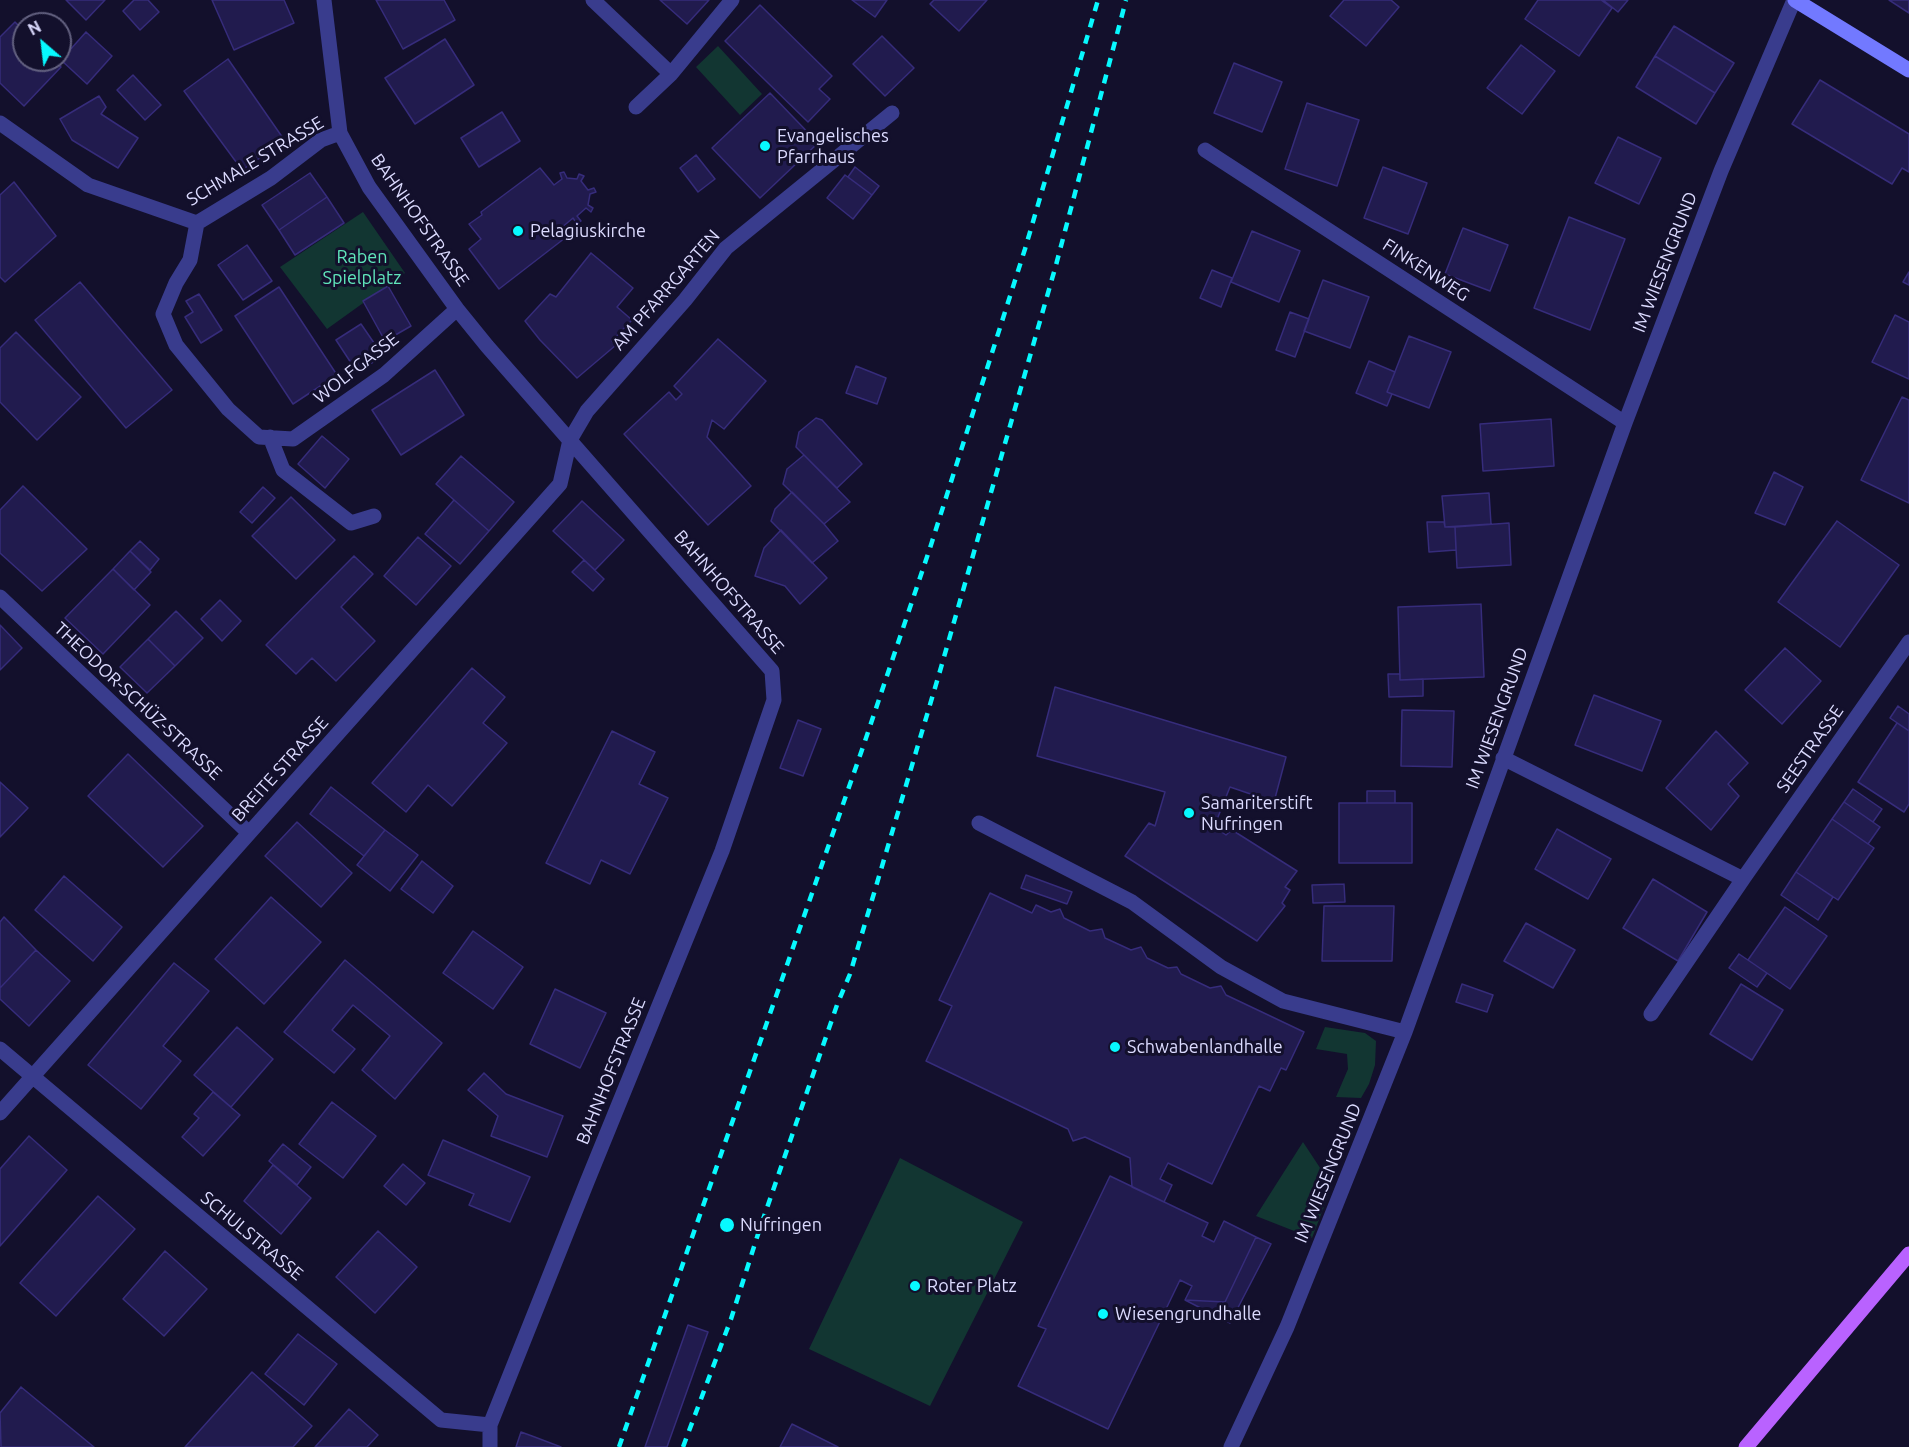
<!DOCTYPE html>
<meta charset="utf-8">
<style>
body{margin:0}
#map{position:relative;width:1909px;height:1447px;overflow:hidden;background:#13102c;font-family:Ubuntu,sans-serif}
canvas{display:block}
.north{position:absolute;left:12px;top:12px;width:60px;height:60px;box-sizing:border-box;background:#13102c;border:2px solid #636180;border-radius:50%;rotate:332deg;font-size:16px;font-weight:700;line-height:24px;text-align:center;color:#dcdbff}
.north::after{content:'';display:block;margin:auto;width:21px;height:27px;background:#07f9ff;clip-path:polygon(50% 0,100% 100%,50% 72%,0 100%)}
</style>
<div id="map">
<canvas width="1909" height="1447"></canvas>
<div class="north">N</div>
</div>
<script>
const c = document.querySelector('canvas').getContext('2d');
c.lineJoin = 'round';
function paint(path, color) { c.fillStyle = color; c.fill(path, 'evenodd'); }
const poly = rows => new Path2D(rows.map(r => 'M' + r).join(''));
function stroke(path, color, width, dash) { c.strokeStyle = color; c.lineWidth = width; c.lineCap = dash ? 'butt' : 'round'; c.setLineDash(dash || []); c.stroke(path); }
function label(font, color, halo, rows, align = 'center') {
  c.font = font + ' Ubuntu,sans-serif'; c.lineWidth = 6; c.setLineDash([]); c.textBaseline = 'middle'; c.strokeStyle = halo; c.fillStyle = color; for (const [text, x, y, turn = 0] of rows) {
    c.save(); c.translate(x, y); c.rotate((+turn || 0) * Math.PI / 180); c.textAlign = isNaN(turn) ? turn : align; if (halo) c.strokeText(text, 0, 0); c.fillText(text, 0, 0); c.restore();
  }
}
const green = poly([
 [718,46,762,94,740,115,696,67],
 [363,212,405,273,327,329,280,267],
 [1325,1027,1365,1033,1376,1041,1375,1065,1369,1084,1361,1098,1336,1097,1348,1069,1347,1054,1316,1049],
 [1303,1142,1332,1186,1312,1238,1256,1216],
 [900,1158,1023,1222,930,1406,809,1349]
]);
const building = poly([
 [66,0,105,0,86,20,66,0],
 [134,0,148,0,159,12,140,30,123,11,134,0],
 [212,0,284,0,294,23,234,50,212,0],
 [376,0,444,0,455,20,403,49,376,0],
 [660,0,709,0,687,24,660,0],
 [852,0,887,0,875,17,852,0],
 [934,0,987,0,959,31,930,4,934,0],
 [1344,0,1391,0,1399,7,1366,46,1330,16,1344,0],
 [1538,0,1601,0,1612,8,1579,56,1525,19,1538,0],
 [1603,0,1628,0,1618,12,1603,0],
 [1889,0,1909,0,1909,13,1889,0],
 [760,5,832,76,819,89,830,99,808,122,725,41,760,5],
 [15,22,24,31,24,60,54,60,61,67,24,106,0,83,0,37,15,22],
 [1674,26,1734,63,1715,93,1655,56,1674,26],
 [86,32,112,56,87,84,61,60,86,32],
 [882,36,914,68,885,96,853,64,882,36],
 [445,39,474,85,415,124,385,78,445,39],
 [1521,45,1555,71,1522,114,1487,88,1521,45],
 [1655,56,1715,93,1696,124,1636,87,1655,56],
 [228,59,285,141,242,170,184,91,228,59],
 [1234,63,1282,82,1262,132,1214,113,1234,63],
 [133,75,161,105,145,120,117,90,133,75],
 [1820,80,1909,134,1909,172,1902,168,1892,184,1792,124,1820,80],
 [770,93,818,143,760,198,712,148,770,93],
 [99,96,106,107,101,114,138,138,118,168,72,140,60,119,99,96],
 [1307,103,1359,120,1337,186,1285,169,1307,103],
 [502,112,520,141,479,167,461,138,502,112],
 [1618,137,1661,158,1639,204,1595,183,1618,137],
 [696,155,715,179,698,192,680,168,696,155],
 [855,167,879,186,872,195,848,177,855,167],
 [1383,167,1427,183,1408,234,1364,218,1383,167],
 [540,168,554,185,562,179,560,173,564,172,567,178,577,179,579,174,584,176,581,181,588,190,594,188,596,192,590,194,588,205,593,208,591,212,586,208,577,216,581,221,577,224,573,218,560,229,565,238,499,289,469,249,481,239,469,224,482,215,481,212,540,168],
 [310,173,327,197,279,230,262,205,310,173],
 [845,175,872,195,853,219,827,198,845,175],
 [14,182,56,236,5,282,0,277,0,195,14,182],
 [327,197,344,223,295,255,279,230,327,197],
 [1569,217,1625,239,1590,330,1534,308,1569,217],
 [1463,228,1508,245,1490,291,1445,274,1463,228],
 [1252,231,1300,251,1279,302,1231,282,1252,231],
 [247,245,272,281,243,300,218,265,247,245],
 [591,253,633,288,617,307,632,320,612,341,616,345,577,378,540,340,525,321,550,294,556,297,591,253],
 [1212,270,1232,278,1221,307,1200,298,1212,270],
 [1909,272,1909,285,1903,282,1909,272],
 [1323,280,1369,297,1350,348,1304,331,1323,280],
 [80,282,172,390,126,428,35,320,80,282],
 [388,286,411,326,385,341,363,301,388,286],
 [279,287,337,375,293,404,235,316,279,287],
 [199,294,222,330,201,343,185,317,193,312,186,301,199,294],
 [1290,312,1309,319,1295,357,1276,350,1290,312],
 [1895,315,1909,322,1909,379,1872,362,1895,315],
 [361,324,383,356,357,372,336,340,361,324],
 [16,332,81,397,37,440,0,402,0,348,16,332],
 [1409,336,1451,352,1429,408,1387,392,1409,336],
 [718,339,766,381,724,429,712,420,707,437,751,486,708,525,624,434,669,392,676,400,682,394,674,386,718,339],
 [1369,361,1395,372,1387,392,1392,394,1387,406,1356,393,1369,361],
 [856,366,886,378,877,404,846,393,856,366],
 [435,370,464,415,401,455,372,410,435,370],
 [1902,397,1909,400,1909,503,1861,480,1902,397],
 [816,418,822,420,862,464,837,488,796,447,799,432,816,418],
 [1551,419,1554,466,1483,471,1480,424,1551,419],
 [322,436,349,459,325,488,298,464,322,436],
 [804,455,850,502,824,524,783,484,787,469,804,455],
 [461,456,514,502,489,531,436,484,461,456],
 [1774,472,1803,487,1785,525,1755,513,1774,472],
 [23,486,87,549,42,591,0,553,0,510,23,486],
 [263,487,275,498,252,523,240,512,263,487],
 [792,492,824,524,838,541,812,563,771,521,775,509,792,492],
 [1489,493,1491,524,1445,527,1442,496,1489,493],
 [291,497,335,540,296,579,252,536,291,497],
 [454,500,489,531,460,564,425,534,454,500],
 [582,501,624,540,595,570,553,531,582,501],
 [1837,521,1899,565,1840,647,1778,602,1837,521],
 [1427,522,1444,522,1445,527,1455,527,1456,550,1429,552,1427,522],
 [1509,523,1511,565,1457,568,1455,527,1509,523],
 [781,530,827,578,800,604,785,586,755,576,764,548,781,530],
 [418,537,451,566,416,605,384,576,418,537],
 [140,541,159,559,150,570,130,551,140,541],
 [130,551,151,572,134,590,113,569,130,551],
 [354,556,373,574,341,607,375,641,336,681,312,658,296,674,266,645,354,556],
 [584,560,604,579,593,591,572,572,584,560],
 [113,569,150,605,103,654,65,618,113,569],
 [220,600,241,621,222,641,201,619,220,600],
 [1481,604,1484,677,1400,680,1398,607,1481,604],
 [176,611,203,638,175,666,148,639,176,611],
 [0,625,22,648,0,670,0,625],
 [148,639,175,666,147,693,120,667,148,639],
 [1785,648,1821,681,1782,724,1745,690,1785,648],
 [472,668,505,697,483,723,507,743,452,806,428,785,406,812,372,783,472,668],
 [1388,674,1400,674,1400,680,1423,679,1423,696,1389,697,1388,674],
 [1055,687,1286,757,1274,802,1230,787,1214,827,1226,835,1232,830,1297,871,1285,887,1290,890,1282,903,1285,906,1257,941,1125,856,1149,823,1155,826,1165,792,1037,756,1055,687],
 [1594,695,1661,721,1642,771,1575,745,1594,695],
 [1898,706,1909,714,1909,731,1890,718,1898,706],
 [1402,710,1454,711,1452,767,1401,766,1402,710],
 [798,720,821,729,803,776,780,768,798,720],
 [1897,723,1909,731,1909,804,1904,812,1858,782,1897,723],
 [612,731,655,752,639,784,668,798,630,874,601,860,590,884,546,863,612,731],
 [1716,731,1748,763,1728,784,1739,796,1711,830,1666,788,1716,731],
 [128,754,203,826,163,867,88,796,128,754],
 [0,782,28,808,0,837,0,782],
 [331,787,385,830,364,856,310,814,331,787],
 [1853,789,1882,809,1873,822,1844,802,1853,789],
 [1367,791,1395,791,1395,803,1367,803,1367,791],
 [1844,802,1880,827,1868,844,1832,819,1844,802],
 [1339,803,1412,803,1412,863,1339,863,1339,803],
 [1832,819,1874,848,1838,900,1796,872,1832,819],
 [297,822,352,873,321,907,265,856,297,822],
 [1557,829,1611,859,1588,899,1535,869,1557,829],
 [385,830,418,855,390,891,357,865,385,830],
 [422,861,453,886,433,913,401,889,422,861],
 [1796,872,1833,897,1818,920,1781,895,1796,872],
 [1026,875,1072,892,1067,904,1021,888,1026,875],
 [64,876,122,927,93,961,35,910,64,876],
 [1653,879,1707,912,1678,961,1623,928,1653,879],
 [1344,884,1345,902,1313,903,1312,885,1344,884],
 [990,893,1032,913,1036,905,1051,912,1060,909,1064,918,1090,931,1102,929,1105,938,1131,950,1141,947,1147,958,1168,968,1177,967,1181,974,1210,988,1221,986,1226,995,1304,1032,1286,1070,1281,1068,1270,1091,1259,1086,1212,1184,1168,1163,1160,1179,1172,1185,1164,1202,1132,1187,1130,1158,1085,1137,1073,1141,1068,1129,926,1061,952,1006,939,1000,990,893],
 [271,897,321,942,264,1004,215,959,271,897],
 [1324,906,1394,906,1392,961,1322,961,1324,906],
 [1785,907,1827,936,1790,989,1748,960,1785,907],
 [4,917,36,950,0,988,0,922,4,917],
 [1526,923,1575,950,1553,988,1504,961,1526,923],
 [473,931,523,967,493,1009,443,973,473,931],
 [36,950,70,981,29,1026,0,999,0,988,36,950],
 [1739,954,1767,973,1757,987,1729,968,1739,954],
 [345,960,442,1043,395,1099,362,1070,390,1036,353,1005,332,1030,355,1049,334,1073,284,1032,345,960],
 [174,963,209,991,163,1046,181,1061,141,1109,88,1065,174,963],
 [1462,984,1493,995,1487,1012,1456,1002,1462,984],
 [1741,984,1783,1010,1752,1060,1710,1034,1741,984],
 [555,989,606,1013,580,1068,530,1044,555,989],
 [237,1027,273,1059,231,1107,194,1075,237,1027],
 [484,1073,506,1094,563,1116,547,1157,491,1136,498,1116,468,1090,484,1073],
 [213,1092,240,1115,203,1156,182,1137,199,1118,194,1114,213,1092],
 [332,1102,376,1136,343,1178,299,1144,332,1102],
 [29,1136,67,1170,0,1246,0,1169,29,1136],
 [443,1140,530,1177,510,1222,469,1205,474,1194,428,1175,443,1140],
 [283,1144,311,1167,297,1185,269,1161,283,1144],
 [403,1164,425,1183,406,1205,384,1186,403,1164],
 [273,1165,311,1198,281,1234,244,1201,273,1165],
 [1110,1176,1208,1223,1202,1236,1214,1242,1224,1221,1256,1237,1225,1302,1185,1300,1192,1286,1180,1280,1108,1429,1018,1386,1046,1329,1038,1326,1110,1176],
 [98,1196,135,1229,56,1316,20,1283,98,1196],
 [378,1231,417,1267,375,1313,336,1277,378,1231],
 [1256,1237,1271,1244,1230,1323,1185,1300,1225,1302,1256,1237],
 [165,1251,207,1289,164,1336,123,1299,165,1251],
 [688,1325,708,1332,667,1447,645,1447,688,1325],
 [298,1334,337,1364,304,1405,265,1374,298,1334],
 [252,1372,312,1426,293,1447,185,1447,252,1372],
 [21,1387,94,1447,1,1447,0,1413,21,1387],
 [349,1409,378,1435,367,1447,315,1447,349,1409],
 [792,1424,838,1447,780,1447,792,1424],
 [521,1432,532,1436,561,1447,516,1447,521,1432]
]);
const street = poly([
 [324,0,340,133,369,187,457,309,487,346,772,671,774,700,722,851,587,1182,490,1425,490,1447],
 [593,0,671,74],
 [636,107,671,74,732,0],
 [0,123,88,185,197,223,271,178,321,140,340,133],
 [1205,150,1625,423],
 [197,223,190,260,176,283,163,314,176,345,228,409,259,437,293,439,384,375,457,309],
 [270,437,283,470,351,523,374,516],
 [0,597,249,833],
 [1503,758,1743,879,1909,642],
 [979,823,1132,902,1221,967,1283,1001,1405,1032],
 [1651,1014,1743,879],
 [0,1049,441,1420,490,1425],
 [0,1113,560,484,570,440,587,411,685,300,726,248,892,113],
 [1231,1447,1287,1327,1405,1032,1625,423,1721,171,1794,0]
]);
const secondary = poly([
 [1795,0,1909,70]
]);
const primary = poly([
 [1746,1447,1909,1254]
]);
const rail = poly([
 [619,1447,864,744,930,548,1025,249,1098,0],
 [683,1447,731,1319,759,1231,837,1005,850,974,940,671,1056,265,1126,0]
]);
const markers = [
 [765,146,6,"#07f9ff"],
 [518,231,6,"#07f9ff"],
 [1189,813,6,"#07f9ff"],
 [1115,1047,6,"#07f9ff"],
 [727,1225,8,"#07f9ff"],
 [915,1286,6,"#07f9ff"],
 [1103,1314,6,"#07f9ff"]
];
const poiNames = [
 ["Evangelisches",777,136],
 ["Pfarrhaus",777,157],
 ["Pelagiuskirche",530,231],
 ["Samariterstift",1201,803],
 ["Nufringen",1201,824],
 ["Schwabenlandhalle",1127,1047],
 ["Nufringen",740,1225],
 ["Roter Platz",927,1286],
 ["Wiesengrundhalle",1115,1314]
];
const streetNames = [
 ["SCHMALE STRASSE",255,161,-31],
 ["BAHNHOFSTRASSE",420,220,55],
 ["IM WIESENGRUND",1665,262,-69],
 ["FINKENWEG",1426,270,33],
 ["AM PFARRGARTEN",666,290,-49],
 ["WOLFGASSE",356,368,-38],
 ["BAHNHOFSTRASSE",729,592,49],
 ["THEODOR-SCHÜZ-STRASSE",138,701,43],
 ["IM WIESENGRUND",1497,718,-70],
 ["SEESTRASSE",1810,749,-55],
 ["BREITE STRASSE",280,769,-48],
 ["BAHNHOFSTRASSE",611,1071,-68],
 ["IM WIESENGRUND",1328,1173,-68],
 ["SCHULSTRASSE",252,1236,40]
];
const parkNames = [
 ["Raben",362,257],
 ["Spielplatz",362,278]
];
paint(green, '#123632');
paint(building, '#211b4e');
stroke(building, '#362c7b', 1.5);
stroke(street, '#393c8d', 15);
stroke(secondary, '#7279ff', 15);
stroke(primary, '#b962ff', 15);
stroke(rail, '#07f9ff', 4.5, [9, 8]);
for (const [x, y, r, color] of markers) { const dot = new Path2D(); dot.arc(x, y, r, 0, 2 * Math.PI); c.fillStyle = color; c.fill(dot); stroke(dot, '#13102c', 2); }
label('18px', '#dcdbff', '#13102c', poiNames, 'left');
label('18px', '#dcdbff', '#13102c', streetNames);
label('18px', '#60e6bb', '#13102c', parkNames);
</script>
